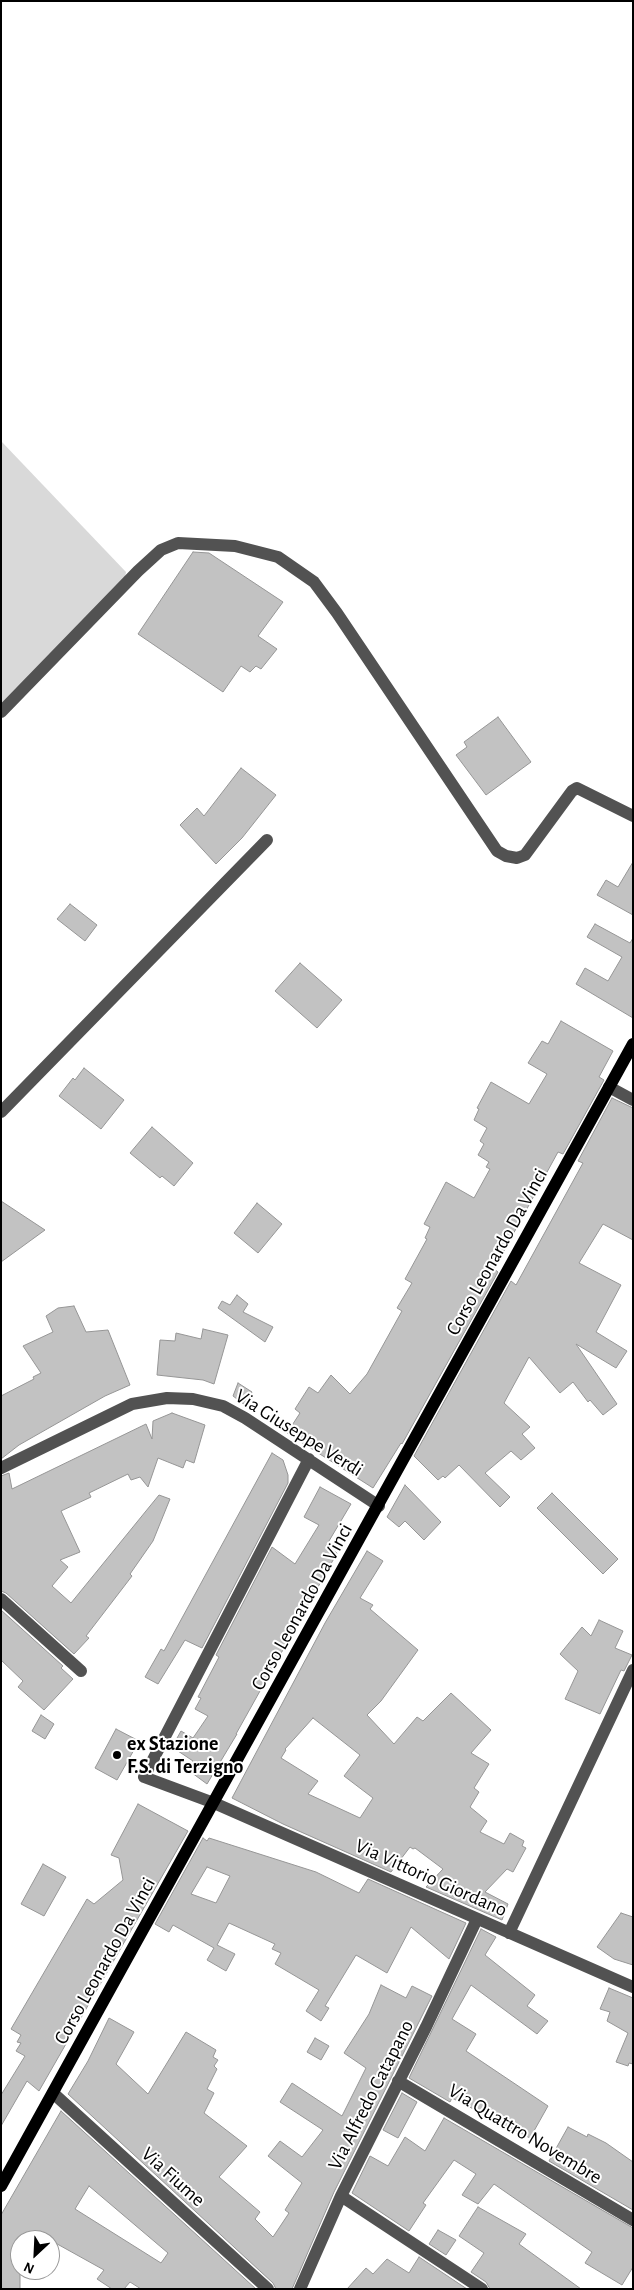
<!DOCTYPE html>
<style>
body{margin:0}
#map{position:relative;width:634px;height:2290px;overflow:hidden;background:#fff;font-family:"Alegreya Sans",sans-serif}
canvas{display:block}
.frame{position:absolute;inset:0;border:2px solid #000;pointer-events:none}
.north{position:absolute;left:10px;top:2230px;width:50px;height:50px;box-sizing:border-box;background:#fff;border:1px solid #999;border-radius:50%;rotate:205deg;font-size:14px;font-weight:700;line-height:20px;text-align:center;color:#000}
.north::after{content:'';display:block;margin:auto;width:18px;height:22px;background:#000;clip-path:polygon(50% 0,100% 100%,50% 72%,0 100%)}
</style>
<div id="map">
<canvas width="634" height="2290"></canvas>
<div class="frame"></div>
<div class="north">N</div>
</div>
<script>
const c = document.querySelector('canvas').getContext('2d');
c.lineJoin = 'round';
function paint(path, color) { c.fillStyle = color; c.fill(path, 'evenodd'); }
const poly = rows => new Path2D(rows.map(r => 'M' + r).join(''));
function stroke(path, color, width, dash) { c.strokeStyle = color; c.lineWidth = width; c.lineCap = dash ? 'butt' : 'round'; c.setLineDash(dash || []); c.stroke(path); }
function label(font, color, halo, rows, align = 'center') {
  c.font = font + ' "Alegreya Sans",sans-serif'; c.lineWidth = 4; c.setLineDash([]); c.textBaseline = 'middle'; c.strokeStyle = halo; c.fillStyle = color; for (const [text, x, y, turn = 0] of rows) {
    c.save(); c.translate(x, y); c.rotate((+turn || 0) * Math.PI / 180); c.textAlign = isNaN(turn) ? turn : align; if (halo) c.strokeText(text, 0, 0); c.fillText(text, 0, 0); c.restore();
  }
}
const green = poly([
 [1,441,126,572,125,578,1,707]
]);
const building = poly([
 [193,552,209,553,283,602,258,636,277,649,261,669,256,666,250,672,241,666,223,692,138,634,193,552],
 [498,717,531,762,486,795,456,755,467,747,464,742,498,717],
 [241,768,276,795,242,838,216,864,180,825,197,808,204,816,241,768],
 [633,862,633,915,597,895,606,880,618,887,633,862],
 [70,904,97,925,85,941,57,919,70,904],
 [595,924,630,943,633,938,633,1018,576,984,585,968,608,981,622,957,587,937,595,924],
 [300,963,342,1000,317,1028,275,991,300,963],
 [561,1021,613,1051,599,1077,604,1080,563,1154,558,1152,494,1269,498,1272,402,1444,401,1443,373,1488,287,1433,300,1413,295,1409,309,1387,318,1393,331,1375,350,1394,367,1374,402,1311,397,1308,412,1283,405,1279,427,1239,425,1238,430,1227,424,1224,446,1182,474,1198,490,1169,486,1167,489,1162,478,1155,484,1144,480,1141,487,1128,474,1120,479,1109,477,1108,491,1082,529,1104,547,1074,528,1063,542,1041,548,1044,561,1021],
 [84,1068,124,1100,101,1129,59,1096,73,1078,75,1080,84,1068],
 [612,1098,633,1108,633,1240,603,1224,579,1263,621,1285,596,1332,627,1351,616,1368,576,1344,617,1404,603,1415,590,1400,588,1402,573,1382,560,1393,529,1357,504,1403,530,1427,522,1434,535,1448,521,1460,511,1451,485,1473,510,1497,500,1507,459,1465,445,1478,443,1476,438,1480,414,1456,511,1281,516,1285,583,1163,578,1161,612,1098],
 [152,1127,193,1163,174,1186,162,1176,160,1178,130,1153,152,1127],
 [1,1201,45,1230,1,1262,1,1201],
 [257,1203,282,1224,258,1253,234,1233,257,1203],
 [237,1295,248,1304,243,1312,273,1327,265,1342,218,1308,222,1301,230,1305,237,1295],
 [74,1306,86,1332,108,1330,130,1385,105,1396,19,1445,1,1459,1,1396,34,1379,33,1377,41,1373,23,1346,53,1332,46,1316,58,1308,74,1306],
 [203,1329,228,1335,214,1384,203,1380,157,1375,160,1340,175,1341,176,1333,201,1339,203,1329],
 [238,1383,252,1392,245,1405,233,1396,238,1383],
 [172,1413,205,1425,194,1463,186,1460,183,1468,158,1458,148,1487,140,1477,131,1480,128,1474,89,1493,91,1497,61,1511,80,1552,60,1560,68,1567,52,1586,71,1603,159,1495,170,1499,153,1541,130,1574,132,1576,86,1636,89,1638,74,1654,6,1593,1,1591,1,1476,9,1473,12,1489,146,1424,152,1439,153,1421,172,1413],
 [272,1453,283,1460,288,1475,288,1483,202,1648,185,1640,158,1684,145,1677,161,1649,164,1651,272,1453],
 [405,1485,441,1522,424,1540,405,1521,399,1527,387,1517,405,1485],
 [320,1487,351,1504,326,1546,337,1553,236,1734,237,1734,207,1784,188,1770,193,1761,172,1747,181,1731,193,1738,208,1716,195,1709,201,1698,198,1697,219,1657,216,1655,272,1547,295,1564,319,1525,304,1517,320,1487],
 [552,1493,618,1559,603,1574,537,1508,552,1493],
 [367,1551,383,1561,360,1598,373,1605,370,1609,418,1650,381,1701,367,1715,394,1744,417,1717,423,1721,451,1693,491,1730,471,1753,489,1764,474,1788,479,1792,470,1807,487,1821,480,1832,504,1844,510,1833,524,1841,522,1846,526,1848,513,1872,507,1869,485,1892,508,1904,502,1920,426,1887,443,1869,415,1848,413,1849,410,1847,391,1872,283,1824,232,1798,325,1623,367,1551],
 [313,1718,360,1755,344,1776,373,1798,360,1818,308,1794,318,1781,281,1758,286,1750,285,1749,313,1718],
 [1,1610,63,1666,61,1668,73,1679,44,1710,18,1687,23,1681,1,1660,1,1610],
 [599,1620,623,1631,615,1648,632,1655,624,1671,621,1670,600,1714,565,1699,578,1671,560,1654,582,1627,591,1636,599,1620],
 [41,1715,54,1724,45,1739,32,1731,41,1715],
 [116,1729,139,1741,117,1780,95,1768,116,1729],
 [138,1804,188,1831,39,2091,27,2081,1,2126,1,2095,25,2056,16,2051,21,2043,17,2042,21,2035,11,2029,87,1899,94,1904,123,1880,119,1858,111,1855,138,1804],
 [203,1838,207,1841,209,1838,316,1872,359,1893,368,1879,466,1923,449,1959,411,1927,387,1973,356,1955,325,2006,329,2008,321,2021,306,2011,319,1990,275,1964,281,1953,272,1949,275,1944,229,1923,217,1945,235,1954,226,1971,207,1960,214,1948,173,1925,169,1932,155,1924,203,1838],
 [207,1867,230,1876,216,1903,191,1894,207,1867],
 [43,1864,66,1877,44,1916,21,1904,43,1864],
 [621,1913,633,1917,633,1965,614,1959,597,1947,621,1913],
 [481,1929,496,1937,485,1955,535,1995,527,2006,548,2021,537,2034,471,1985,452,2019,476,2034,466,2051,548,2106,530,2138,452,2098,450,2102,409,2078,481,1929],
 [381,1985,406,1998,412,1986,432,1996,334,2192,292,2289,276,2289,273,2283,68,2094,88,2061,109,2018,134,2032,116,2064,148,2094,186,2032,216,2050,213,2057,218,2060,214,2066,217,2069,207,2089,214,2093,204,2113,247,2146,219,2177,260,2212,255,2219,273,2237,289,2213,285,2210,302,2183,268,2156,280,2141,302,2157,323,2130,280,2102,292,2083,342,2116,366,2068,344,2053,369,2014,381,1985],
 [609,1988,633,1998,633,2064,629,2063,628,2066,616,2062,628,2033,607,2021,610,2012,600,2009,609,1988],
 [315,2038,329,2046,321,2060,307,2052,315,2038],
 [402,2093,417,2102,398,2138,383,2130,402,2093],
 [61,2111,256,2289,141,2289,130,2282,124,2289,112,2289,97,2279,104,2270,50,2240,20,2240,20,2289,1,2289,1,2215,61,2111],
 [89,2186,168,2253,161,2263,75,2209,89,2186],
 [444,2118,633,2228,633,2267,622,2285,585,2263,592,2252,494,2184,478,2204,462,2195,476,2174,454,2160,423,2203,426,2205,409,2231,352,2193,370,2156,388,2166,405,2137,425,2151,444,2118],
 [568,2127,587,2137,588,2134,606,2143,633,2162,633,2210,549,2161,568,2127],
 [478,2207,526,2234,519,2244,581,2289,490,2289,486,2282,471,2272,484,2253,459,2236,478,2207],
 [438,2230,456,2240,446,2255,429,2244,438,2230],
 [419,2257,467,2289,347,2289,366,2268,373,2274,387,2259,409,2273,419,2257]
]);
const minor = poly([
 [1,712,138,571,161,550,178,543,235,546,278,557,314,582,337,613,497,851,506,856,517,858,525,855,572,791,577,788,633,816],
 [609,1087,633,1100],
 [1,1112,267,840],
 [309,1459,144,1777,214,1803,633,1987],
 [1,1468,132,1404,167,1398,193,1399,223,1406,245,1418,379,1506],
 [1,1599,81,1671],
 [509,1933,633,1670],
 [398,2081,633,2220],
 [53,2093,268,2289],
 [341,2196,482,2289],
 [300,2289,341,2196,426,2027,477,1919]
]);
const major = poly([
 [1,2186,633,1044]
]);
const markers = [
 [117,1755,5,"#000"]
];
const streetNames = [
 ["Corso Leonardo Da Vinci",497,1252,-61],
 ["Via Giuseppe Verdi",299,1433,32],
 ["Corso Leonardo Da Vinci",302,1607,-61],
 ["Via Vittorio Giordano",431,1878,24],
 ["Corso Leonardo Da Vinci",105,1961,-61],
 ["Via Alfredo Catapano",371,2095,-63],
 ["Via Quattro Novembre",525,2134,31],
 ["Via Fiume",173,2177,42]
];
const poiNames = [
 ["ex Stazione",127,1744],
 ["F.S. di Terzigno",127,1767]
];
paint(green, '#d9d9d9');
paint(building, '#c2c2c2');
stroke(building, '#969696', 1);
stroke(minor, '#525252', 12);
stroke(major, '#000', 12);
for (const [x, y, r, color] of markers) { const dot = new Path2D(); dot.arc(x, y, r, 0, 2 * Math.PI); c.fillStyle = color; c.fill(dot); stroke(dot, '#fff', 2); }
label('20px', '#000', '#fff', streetNames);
label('bold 20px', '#000', '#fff', poiNames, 'left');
</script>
